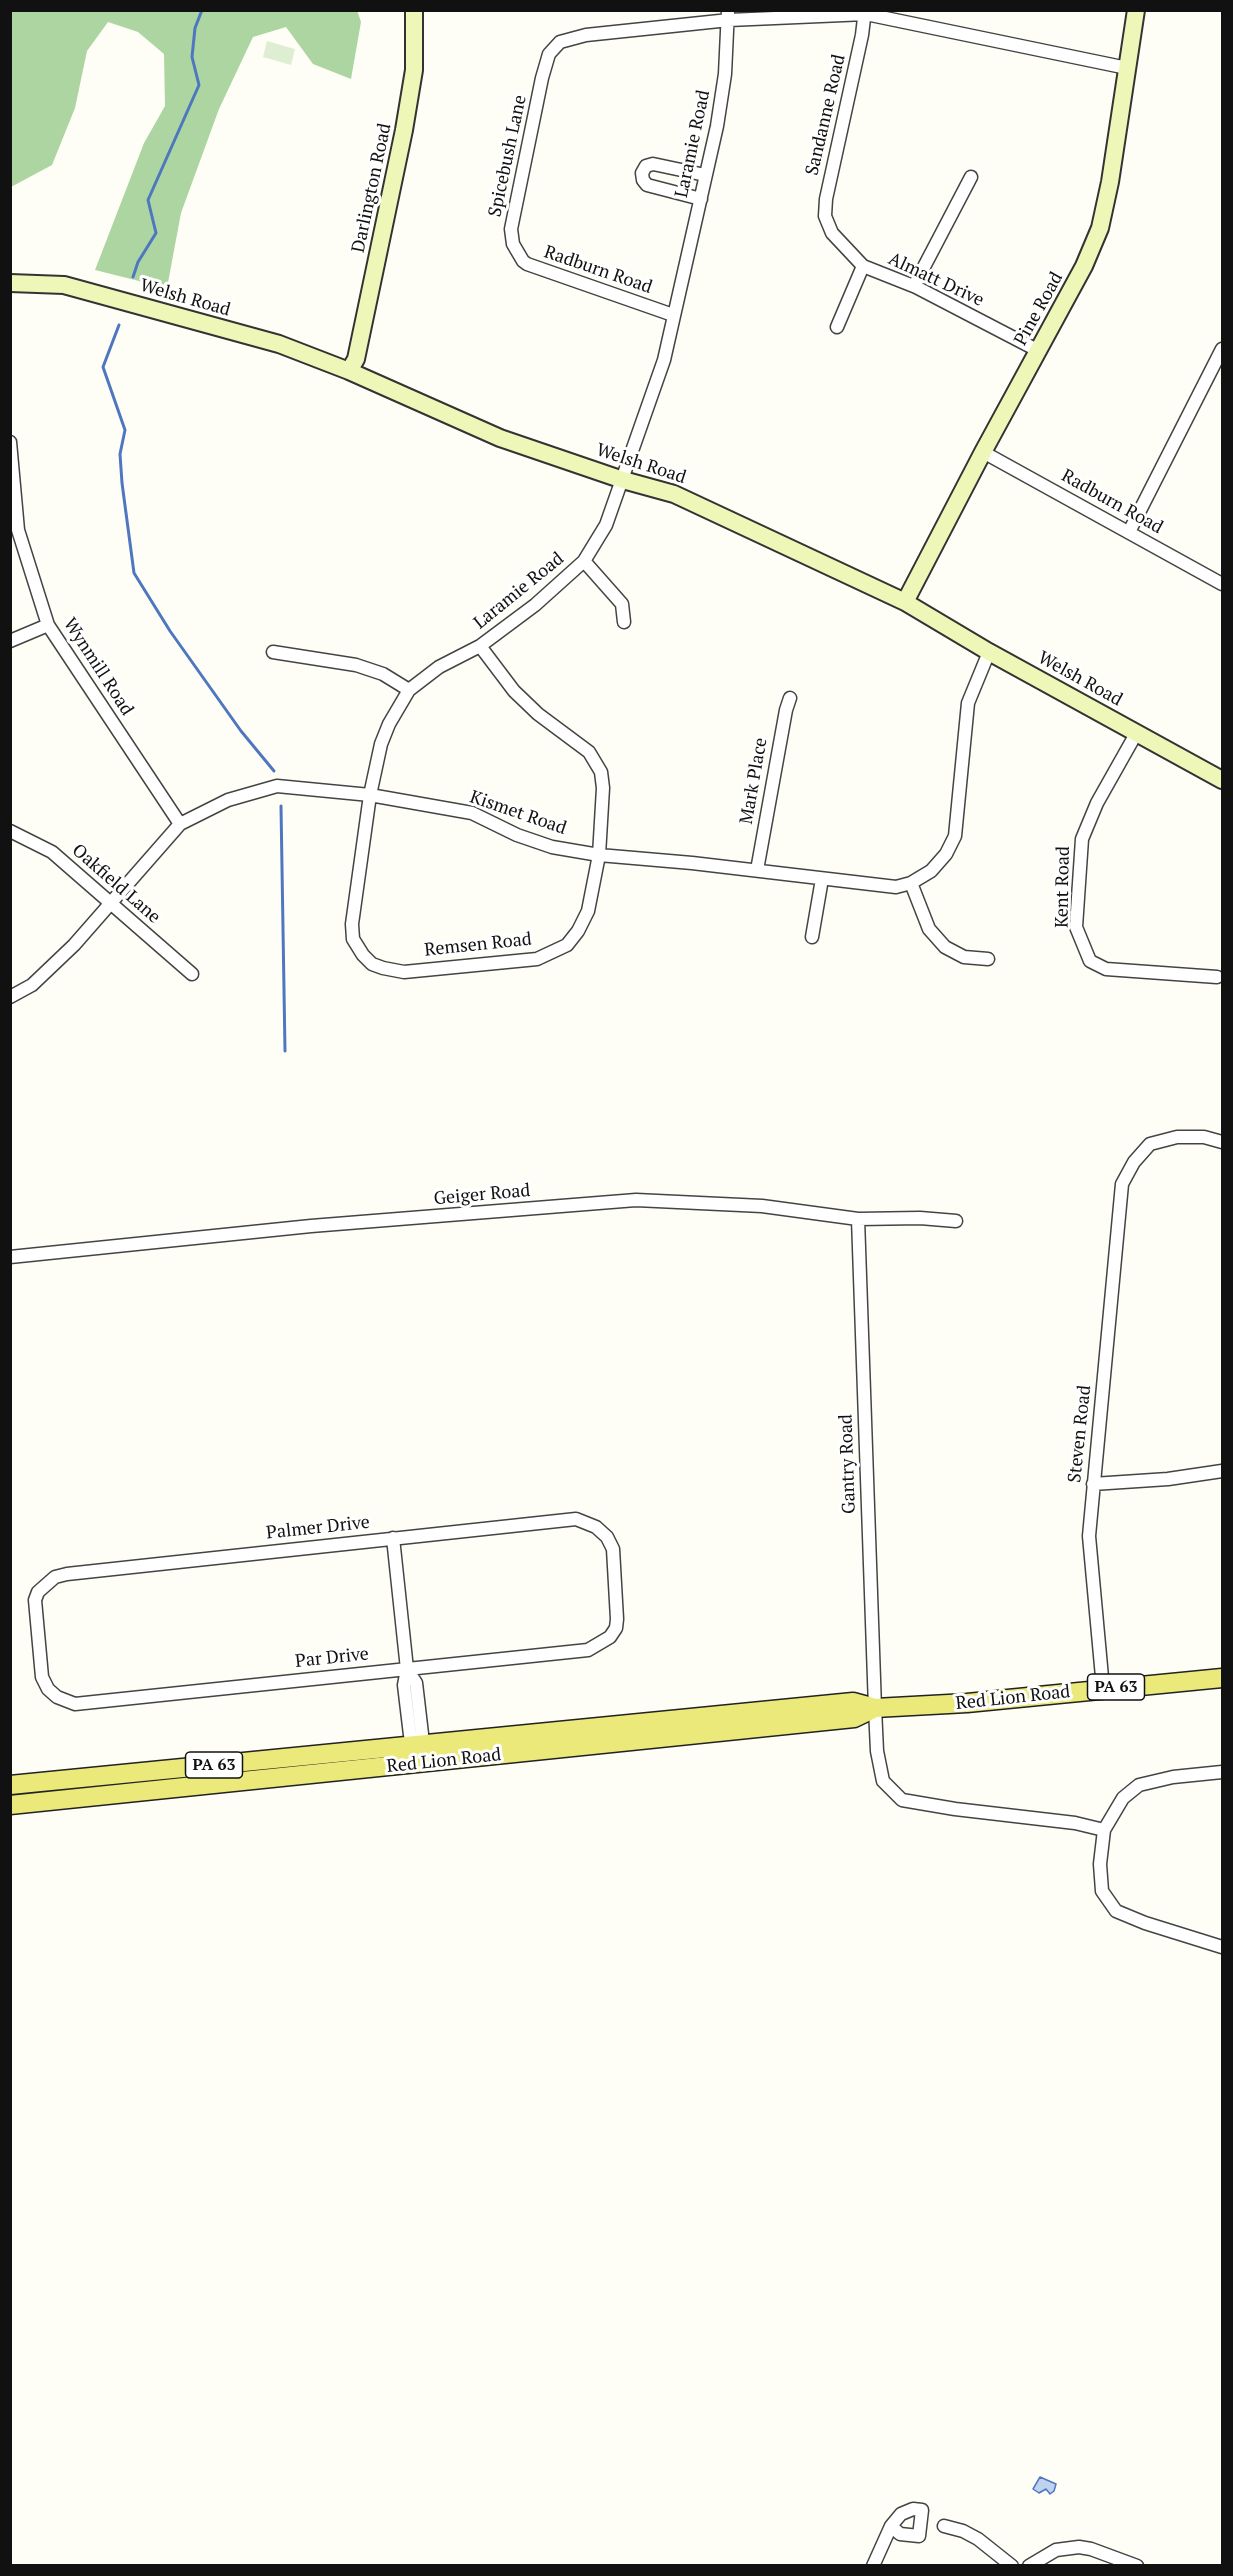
<!DOCTYPE html>
<style>
body{margin:0}
#map{position:relative;width:1233px;height:2576px;overflow:hidden;background:#fefef6;font-family:"PT Serif",serif}
canvas{display:block}
.frame{position:absolute;inset:0;border:12px solid #111;pointer-events:none}
</style>
<div id="map">
<canvas width="1233" height="2576"></canvas>
<div class="frame"></div>
</div>
<script>
const c = document.querySelector('canvas').getContext('2d');
c.lineJoin = 'round';
function paint(path, color) { c.fillStyle = color; c.fill(path, 'evenodd'); }
const poly = rows => new Path2D(rows.map(r => 'M' + r).join(''));
function stroke(path, color, width, dash) { c.strokeStyle = color; c.lineWidth = width; c.lineCap = dash ? 'butt' : 'round'; c.setLineDash(dash || []); c.stroke(path); }
function label(font, color, halo, rows, align = 'center') {
  c.font = font + ' "PT Serif",serif'; c.lineWidth = 6; c.setLineDash([]); c.textBaseline = 'middle'; c.strokeStyle = halo; c.fillStyle = color; for (const [text, x, y, turn = 0] of rows) {
    c.save(); c.translate(x, y); c.rotate((+turn || 0) * Math.PI / 180); c.textAlign = isNaN(turn) ? turn : align; if (halo) c.strokeText(text, 0, 0); c.fillText(text, 0, 0); c.restore();
  }
}
const forest = poly([
 [11,10,357,10,361,22,351,79,313,64,286,27,253,37,219,109,181,213,167,288,95,270,144,143,165,106,164,54,138,32,108,22,87,51,75,108,52,165,11,187]
]);
const pitch = poly([
 [267,41,295,49,291,65,263,57]
]);
const water = poly([
 [1040,2477,1056,2484,1054,2491,1050,2494,1046,2489,1039,2493,1033,2489,1040,2477]
]);
const stream = poly([
 [133,277,138,262,156,233,148,200,199,85,192,57,195,28,202,10],
 [119,325,103,367,125,430,120,454,122,483,134,573,170,631,241,731,274,771],
 [281,806,285,1051]
]);
const street = poly([
 [865,10,862,35,826,199,825,216,832,233,863,266,916,287,1039,351],
 [701,199,647,185,643,180,642,173,646,166,653,164,705,175],
 [914,286,971,177],
 [673,315,527,264,523,261,513,244,511,229,542,78,549,54,560,42,586,35,729,20,866,14,1127,68],
 [837,327,863,266],
 [10,442,18,530,48,625,180,824],
 [983,452,1222,584],
 [1129,532,1222,349],
 [584,561,622,604,624,622],
 [10,641,48,625],
 [480,646,514,691,538,714,589,752,601,772,603,788,599,855,588,911,578,931,567,945,537,959,404,972,383,968,372,964,363,955,353,939,352,924,370,795,381,744,389,724,409,690,439,667,480,646,535,605,584,561,606,525,664,360,717,126,725,74,728,10],
 [273,652,356,665,383,674,409,690],
 [1137,732,1097,803,1082,839,1076,927,1090,961,1106,969,1217,977],
 [10,831,52,852,192,974],
 [757,870,786,710,790,698],
 [911,883,929,929,945,947,964,957,988,959],
 [812,937,822,879],
 [10,997,32,985,74,945,180,824,228,800,277,786,370,795,472,813,517,835,552,847,599,855,692,863,896,887,911,883,931,871,946,854,955,836,968,703,989,652],
 [858,1219,875,1708,877,1751,883,1781,902,1800,955,1809,1075,1823,1104,1830,1123,1798,1139,1785,1173,1777,1222,1772],
 [10,1257,311,1226,636,1200,762,1206,858,1219,920,1218,956,1221],
 [1093,1484,1168,1479,1222,1471],
 [576,1519,596,1527,607,1537,613,1549,617,1619,616,1628,610,1637,588,1650,75,1704,57,1697,48,1689,42,1677,35,1600,38,1592,55,1577,67,1574,576,1519],
 [393,1538,407,1669,404,1685,410,1735,417,1746],
 [407,1669,416,1683,422,1734,418,1751],
 [1103,1688,1089,1536,1122,1184,1134,1162,1150,1144,1177,1137,1204,1137,1222,1142],
 [1104,1830,1100,1864,1102,1891,1116,1911,1145,1923,1222,1947],
 [944,2526,963,2531,978,2539,1012,2566],
 [873,2566,891,2526,901,2514,913,2509,922,2510,919,2536,900,2534,891,2526],
 [1029,2566,1056,2550,1079,2547,1091,2549,1137,2566]
]);
const secondary = poly([
 [10,283,64,285,279,344,349,371,500,438,623,480,674,494,905,602,989,652,1222,780],
 [349,371,356,359,404,130,414,70,414,10],
 [905,602,983,452,1084,266,1100,228,1110,182,1136,10]
]);
const primary = poly([
 [10,1785,853,1702,875,1708,967,1703,1222,1678],
 [10,1805,854,1718,875,1708]
]);
const shields = [
 [1116,1687,57],
 [214,1765,57]
];
const shieldNames = [
 ["PA 63",1116,1687],
 ["PA 63",214,1765]
];
const streetNames = [
 ["Sandanne Road",826,115,-77],
 ["Laramie Road",693,144,-78],
 ["Spicebush Lane",508,156,-78],
 ["Darlington Road",372,188,-78],
 ["Radburn Road",598,270,19],
 ["Almatt Drive",936,280,25],
 ["Welsh Road",185,298,16],
 ["Pine Road",1039,309,-61],
 ["Welsh Road",641,464,18],
 ["Radburn Road",1112,502,29],
 ["Laramie Road",519,591,-39],
 ["Wynmill Road",98,667,57],
 ["Welsh Road",1080,679,29],
 ["Mark Place",754,781,-80],
 ["Kismet Road",518,813,19],
 ["Oakfield Lane",116,884,41],
 ["Kent Road",1063,887,-89],
 ["Remsen Road",478,945,-6],
 ["Geiger Road",482,1195,-5],
 ["Steven Road",1080,1434,-84],
 ["Gantry Road",848,1464,-92],
 ["Palmer Drive",318,1528,-6],
 ["Par Drive",332,1658,-6],
 ["Red Lion Road",1013,1698,-6],
 ["Red Lion Road",444,1761,-6]
];
paint(forest, '#add5a2');
paint(pitch, '#deeed2');
paint(water, '#bfd2f0');
stroke(water, '#4e77c0', 1.5);
stroke(stream, '#4e77c0', 3);
stroke(street, '#444', 15);
stroke(secondary, '#333', 20);
stroke(primary, '#222', 21);
stroke(street, '#fff', 12);
stroke(secondary, '#eff7b8', 16);
stroke(primary, '#eae97a', 18);
for (const [x, y, w] of shields) { const box = new Path2D(); box.roundRect(x - w / 2, y - 13, w, 26, 4.5); c.fillStyle = '#fff'; c.fill(box); stroke(box, '#111', 1.5); }
label('bold 16px', '#111', null, shieldNames);
label('18px', '#111', '#fff', streetNames);
</script>
